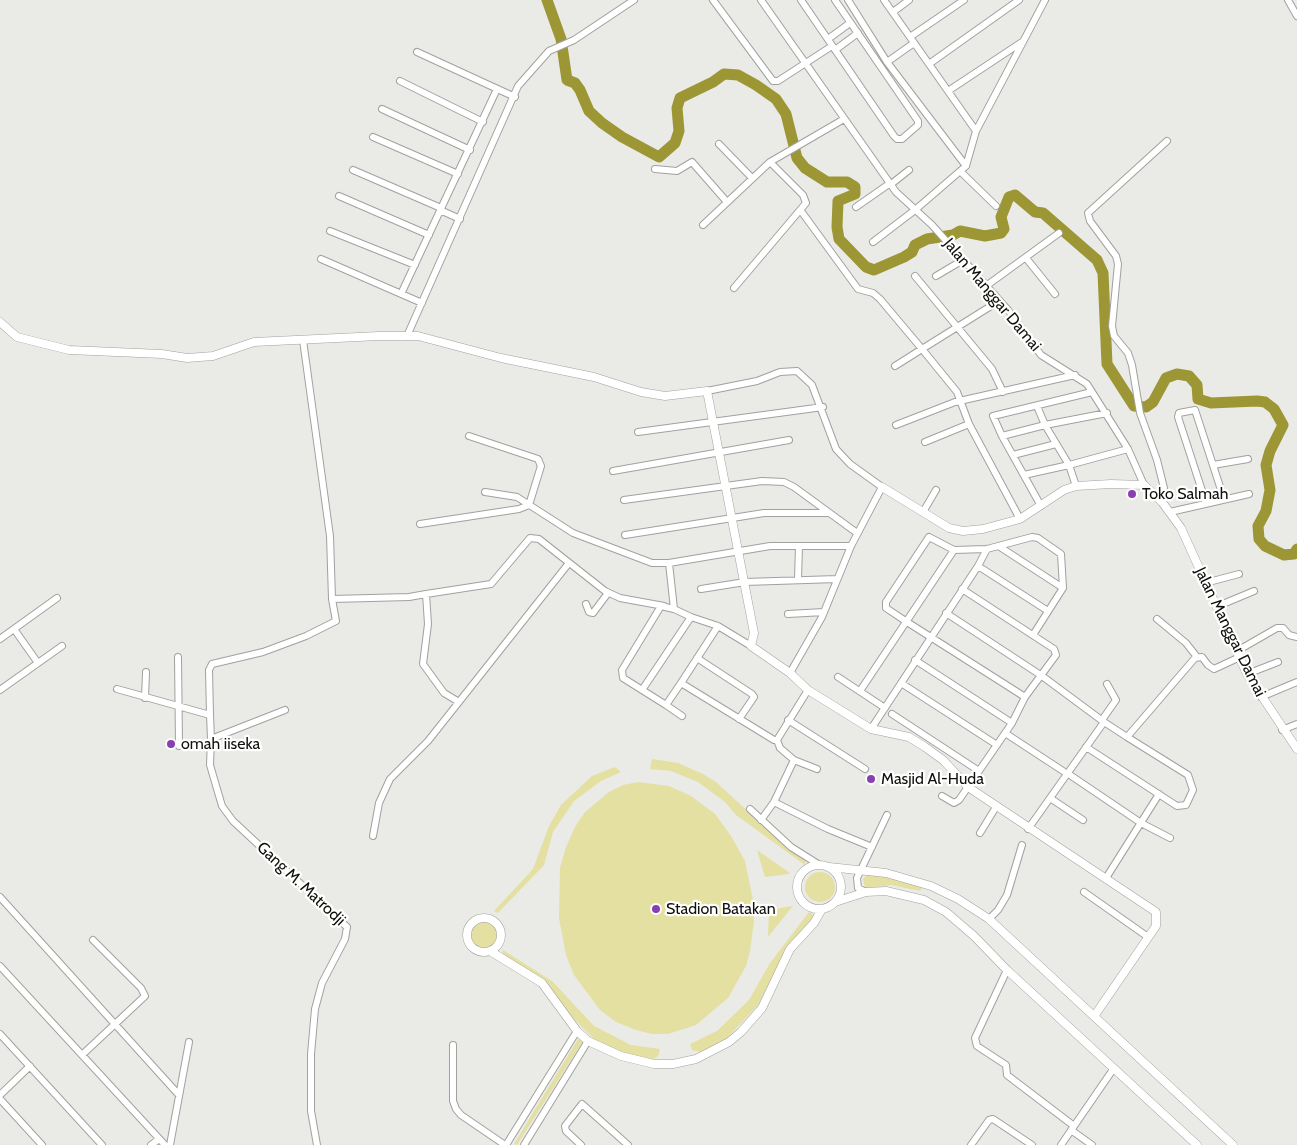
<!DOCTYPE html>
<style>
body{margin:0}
canvas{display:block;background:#eaeae7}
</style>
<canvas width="1297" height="1145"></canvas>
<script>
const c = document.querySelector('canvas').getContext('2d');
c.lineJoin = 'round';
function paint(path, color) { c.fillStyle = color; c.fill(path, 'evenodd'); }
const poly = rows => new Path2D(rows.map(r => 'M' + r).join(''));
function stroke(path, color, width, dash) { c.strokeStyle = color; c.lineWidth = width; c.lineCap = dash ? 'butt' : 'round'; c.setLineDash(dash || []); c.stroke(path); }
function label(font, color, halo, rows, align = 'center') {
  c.font = font + ' Cabin,sans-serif'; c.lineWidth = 4.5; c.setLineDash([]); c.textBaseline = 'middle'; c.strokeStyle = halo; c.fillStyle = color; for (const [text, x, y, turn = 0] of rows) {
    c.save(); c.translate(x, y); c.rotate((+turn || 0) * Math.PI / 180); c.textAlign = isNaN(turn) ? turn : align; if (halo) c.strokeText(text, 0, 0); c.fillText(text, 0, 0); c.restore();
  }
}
const green = poly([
 [652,759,678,763,703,774,716,782,781,842,806,858,805,865,736,815,725,802,698,782,671,771,650,769],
 [615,767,621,772,601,781,574,801,553,832,544,865,498,913,494,911,533,869,549,826,561,805,592,776],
 [638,782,669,786,691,796,715,814,731,836,745,861,753,900,754,921,750,951,746,966,728,998,696,1025,668,1034,652,1034,636,1030,616,1022,600,1010,574,975,566,955,559,918,560,868,566,847,575,827,585,812,609,792,623,785],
 [757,850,790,873,789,874,765,877],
 '805 887a15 15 0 1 1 30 0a15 15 0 1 1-30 0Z',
 [868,874,891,878,923,887,920,891,891,885,868,888,865,887,863,879],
 [793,906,792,907,768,937,769,910],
 [809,912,815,915,789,946,758,1005,726,1039,700,1052,692,1050,690,1044,717,1031,749,1000,770,963],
 '469 935a15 15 0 1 1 30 0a15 15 0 1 1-30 0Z',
 [503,950,552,981,594,1026,631,1045,660,1049,658,1056,652,1060,622,1053,594,1039,571,1016,548,983,502,955],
 [578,1039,583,1041,517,1145,514,1144]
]);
const river = poly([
 [547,0,561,39,567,80,575,83,580,90,589,111,602,123,622,137,659,157,675,143,679,131,677,108,680,98,713,82,724,74,738,75,756,85,776,99,786,114,797,158,805,168,827,182,847,182,855,187,855,194,838,201,837,227,839,239,866,267,874,270,904,257,912,252,915,245,927,239,953,235,960,231,985,236,1001,233,1004,229,1001,217,1009,197,1015,195,1035,212,1043,213,1097,260,1103,273,1107,364,1134,406,1146,407,1153,402,1166,378,1177,374,1189,376,1197,385,1198,399,1211,403,1257,401,1265,402,1274,409,1283,425,1270,451,1266,465,1270,490,1266,511,1258,526,1259,539,1265,546,1284,555,1294,554,1297,549]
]);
const minor = poly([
 [713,0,773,81,778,81,832,46],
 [761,0,896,192,932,225,1008,310,1041,355,1087,384,1128,449,1144,485],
 [801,0,894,136,897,139,902,139,918,125,918,121,835,0],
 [848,0,887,62,966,166],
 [884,0,976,131],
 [1288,0,1297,16],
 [893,12,909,0],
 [910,37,964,0],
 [828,39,850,23],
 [835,50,858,33],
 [417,52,515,97],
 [887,62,914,43],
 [929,64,1019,0],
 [400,81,483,122],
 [948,91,1022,42],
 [382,109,470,150],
 [373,137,458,174],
 [719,144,752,178],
 [655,169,677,171,692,162,727,202],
 [353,170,441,208],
 [960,171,996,206],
 [890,185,909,170],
 [339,196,429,235],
 [856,207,889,184],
 [440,210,460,219],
 [801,211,858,289,873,293,880,299,922,349,999,301],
 [703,225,770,162,844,119],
 [330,231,415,265],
 [873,242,915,210,966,166,976,131,1045,0],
 [1026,258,1055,294],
 [321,259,422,303],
 [915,276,992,369,1003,392],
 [936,276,963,260],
 [986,286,1059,233],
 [734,288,806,203,803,195,770,162],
 [401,294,497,89],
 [407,336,518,86,549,51,574,40,634,0],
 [303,340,330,536,332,599],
 [895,366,922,349,957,392,969,424,1020,519],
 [707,391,757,381,780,372,797,371,812,385,836,449,850,464,882,487,851,546,822,617,790,673],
 [896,425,955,402,1075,375],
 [638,432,823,407],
 [469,436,538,459,541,466,529,505],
 [1002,436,1045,425,1037,406],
 [925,442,969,424],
 [1013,455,1056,444],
 [1213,465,1248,459],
 [613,471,789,440],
 [1024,475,1069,465,1045,425,1107,413],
 [1076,486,1069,465,1128,449],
 [485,492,517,497,573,533,652,563,669,563,770,546,851,546],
 [1156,496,1164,488,1157,460,1140,413,1132,365,1128,353,1114,336,1112,326,1118,264,1116,256,1090,221,1088,213,1167,141],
 [624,500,762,481,784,482,794,487,857,533],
 [1206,503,1178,417,1179,413,1195,410,1224,499],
 [1041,506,1002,436,993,416,1092,392],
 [923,512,936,490],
 [1170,512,1249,494],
 [420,524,519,509,529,505],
 [625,535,764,513,829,513],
 [1000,547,1063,588],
 [669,563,674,609],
 [978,566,1048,611],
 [798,579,799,546],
 [1205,583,1239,574],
 [701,589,745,582,837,579],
 [586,604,589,612,593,613,608,593],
 [1218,606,1254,591],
 [946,613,1042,676,1104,722],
 [788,614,824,612],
 [691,617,674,609,661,606,622,670,623,678,666,705,681,683,774,740,777,740,808,690],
 [1157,619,1186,643,1197,657],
 [14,629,38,663],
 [0,639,57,598],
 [1237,651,1277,628,1283,628,1289,635,1297,637],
 [178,657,179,746],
 [697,658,752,694,754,697,739,719],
 [915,660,1012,723],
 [1247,674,1278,662],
 [838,677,885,708],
 [681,683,718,626],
 [901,683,997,745],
 [117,689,210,715,211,739],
 [0,690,62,646],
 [642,690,691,617,718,626,751,646],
 [860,691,954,550],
 [1025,697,907,622,886,608,886,602,929,537,954,550,987,549,1032,537,1038,538,1061,554,1063,588,1033,635],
 [1261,697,1297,682],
 [145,698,146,672],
 [459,702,444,693,423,664,428,624,426,594,491,584,530,538,539,539,605,591,620,598,664,606],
 [666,705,682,716],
 [285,710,211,739,210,765,222,806,233,821,347,927,345,939,322,983,315,1009,311,1054,311,1111,317,1145],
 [892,714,979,771],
 [210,715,209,670,212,664,263,652,306,636,336,621,332,599,409,597,426,594],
 [788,720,865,769],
 [1102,720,1116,700,1107,684],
 [871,729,978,566,987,549],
 [1282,730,1297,724],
 [1005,733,1063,771],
 [777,740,780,748,794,760,817,769],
 [1086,747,1177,806,1186,805,1193,790,1188,775,1127,737],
 [1067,773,1141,823,1170,838],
 [942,796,954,803,959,800,1012,723,1025,697,1056,655,1054,649,962,589],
 [1050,798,1083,820],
 [774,802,828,829,872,847],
 [750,809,791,847,818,864],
 [761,820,774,802,794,760],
 [1028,829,1104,722,1127,737,1195,658,1202,657,1208,665,1214,669,1240,657],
 [980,833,996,807],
 [373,836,379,803,390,779,428,741,569,563],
 [1106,878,1159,794],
 [866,892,858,888,857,878,887,815],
 [1084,892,1148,937],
 [0,897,179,1095],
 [989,919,998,910,1007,895,1022,845],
 [0,966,165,1145],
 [1007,970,975,1038,977,1046,1006,1065,1007,1075,1074,1126],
 [0,1034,102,1145],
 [453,1045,453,1101,456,1109,461,1115,505,1145],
 [83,1054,145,996,141,988,93,940],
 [0,1095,30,1066],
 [0,1099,42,1145],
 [1071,1130,1092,1145],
 [151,1145,158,1140],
 [170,1145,189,1042],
 [506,1145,577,1031],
 [524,1145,588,1041],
 [581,1145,566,1131,565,1126,582,1104,628,1145],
 [971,1145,989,1120,993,1119,1032,1145],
 [1061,1145,1114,1068]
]);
const tertiary = poly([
 [0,322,17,337,69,350,162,354,187,358,213,356,254,342,379,336,418,336,501,358,594,377,641,392,665,396,707,391,754,633,751,646,790,673,808,690,871,729,909,737,925,747,943,760,968,787,1156,912,1156,926,1095,1015],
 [882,487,949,528,963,531,983,529,1020,519,1064,490,1076,486,1111,484,1144,485,1162,502,1181,528,1247,674,1297,749],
 '797 887a22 22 0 1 1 44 0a22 22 0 1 1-44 0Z',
 [829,867,886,873,931,886,958,899,989,919,1233,1145],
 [835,902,866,892,886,891,924,900,946,912,974,936,1007,970,1197,1145],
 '467 935a17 17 0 1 1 34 0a17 17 0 1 1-34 0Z',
 [490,951,542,983,577,1031,588,1041,621,1056,654,1064,673,1064,696,1059,729,1042,741,1032,762,1008,790,949,814,923,822,909]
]);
const markers = [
 [1132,494,5,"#893fb1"],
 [171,744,5,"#893fb1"],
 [871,779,5,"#893fb1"],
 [656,909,5,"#893fb1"]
];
const streetNames = [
 ["Jalan Manggar Damai",992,295,50],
 ["Jalan Manggar Damai",1230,632,64],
 ["Gang M. Matrodji",301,884,43]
];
const poiNames = [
 ["Toko Salmah",1142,494],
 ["omah iiseka",181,744],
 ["Masjid Al-Huda",881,779],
 ["Stadion Batakan",666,909]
];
paint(green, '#e3e0a2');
stroke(river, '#9d9635', 11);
stroke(minor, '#a1a19e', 8);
stroke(tertiary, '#a1a19e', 9);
stroke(minor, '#fff', 6);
stroke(tertiary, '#fff', 8);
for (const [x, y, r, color] of markers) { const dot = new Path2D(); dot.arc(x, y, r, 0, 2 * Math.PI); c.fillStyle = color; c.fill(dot); stroke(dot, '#fffffe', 2); }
label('16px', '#10100f', '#fffffe', streetNames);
label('16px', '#10100f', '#fffffe', poiNames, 'left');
</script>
